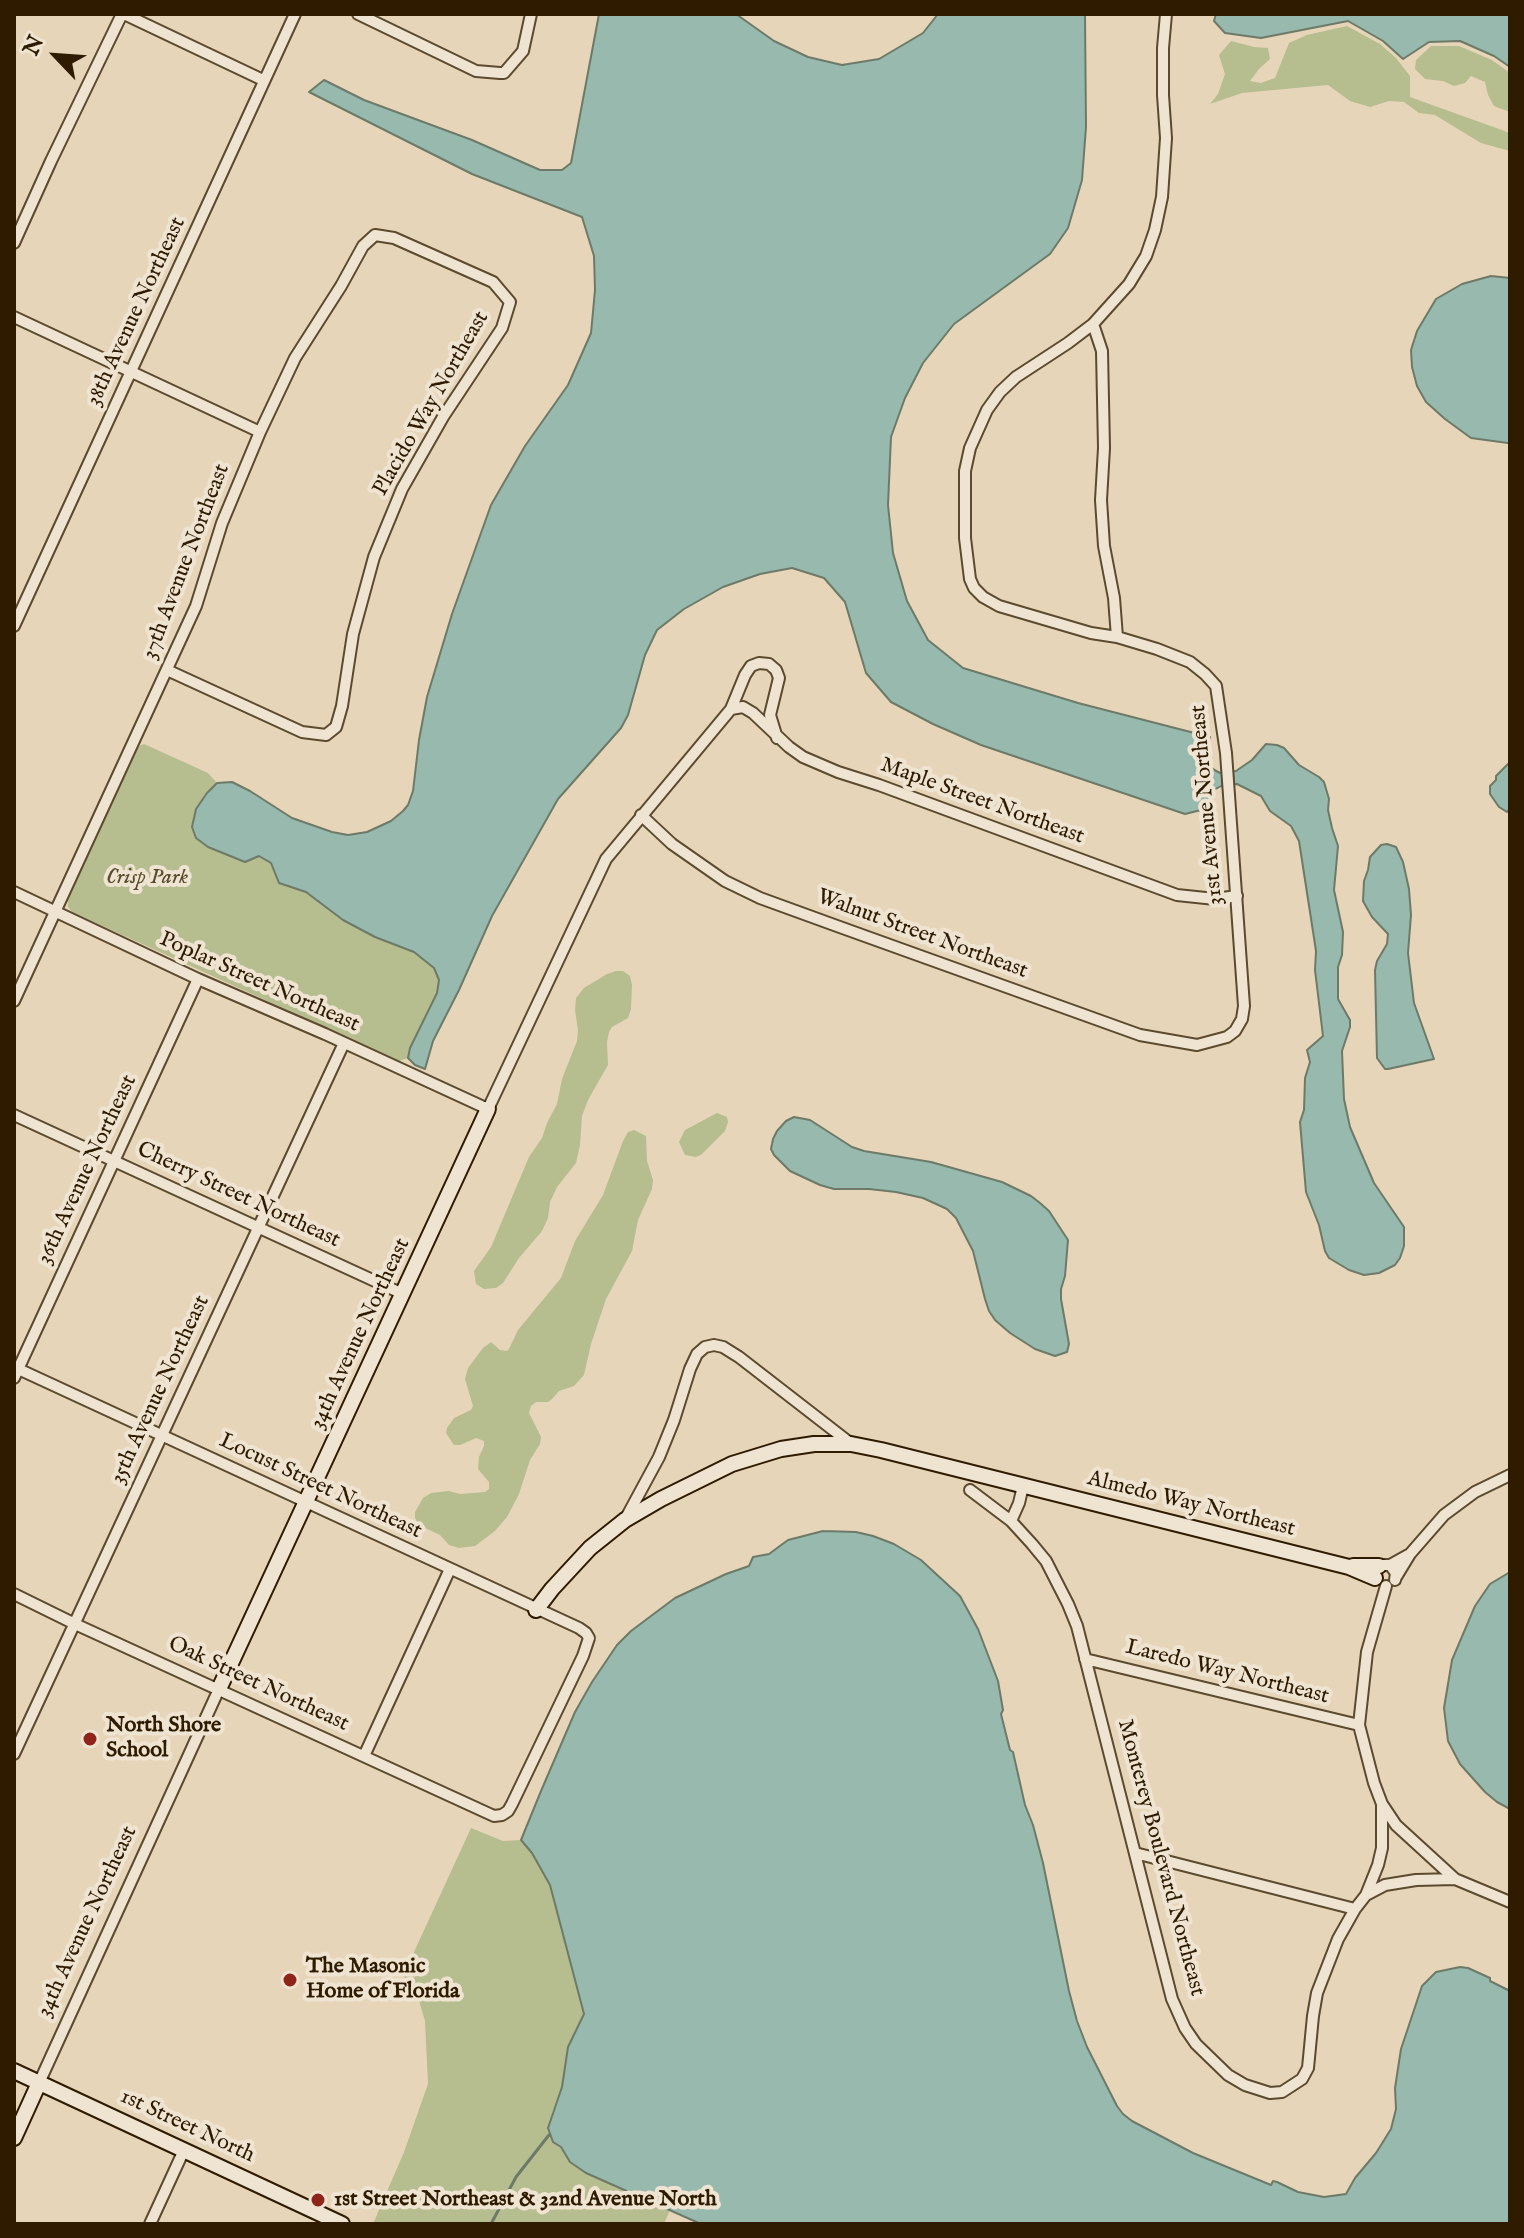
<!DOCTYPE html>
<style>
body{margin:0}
#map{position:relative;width:1524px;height:2238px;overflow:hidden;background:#e7d5b9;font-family:"IM FELL English",serif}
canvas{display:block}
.frame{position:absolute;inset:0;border:16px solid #2e1b00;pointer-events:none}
.north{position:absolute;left:16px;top:16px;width:80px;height:80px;-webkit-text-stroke:6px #efe4d2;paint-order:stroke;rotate:295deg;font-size:22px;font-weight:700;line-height:32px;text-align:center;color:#2e1b00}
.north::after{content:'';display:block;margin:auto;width:28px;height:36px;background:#2e1b00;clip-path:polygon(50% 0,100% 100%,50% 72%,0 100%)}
</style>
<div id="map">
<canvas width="1524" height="2238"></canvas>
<div class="frame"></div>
<div class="north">N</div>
</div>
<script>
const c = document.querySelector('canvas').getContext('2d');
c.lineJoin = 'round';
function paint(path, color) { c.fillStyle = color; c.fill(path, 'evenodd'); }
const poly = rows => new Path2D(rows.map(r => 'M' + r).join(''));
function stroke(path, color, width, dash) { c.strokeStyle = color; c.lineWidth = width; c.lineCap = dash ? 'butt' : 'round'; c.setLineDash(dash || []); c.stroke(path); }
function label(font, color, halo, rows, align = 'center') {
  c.font = font + ' "IM FELL English",serif'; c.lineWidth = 8; c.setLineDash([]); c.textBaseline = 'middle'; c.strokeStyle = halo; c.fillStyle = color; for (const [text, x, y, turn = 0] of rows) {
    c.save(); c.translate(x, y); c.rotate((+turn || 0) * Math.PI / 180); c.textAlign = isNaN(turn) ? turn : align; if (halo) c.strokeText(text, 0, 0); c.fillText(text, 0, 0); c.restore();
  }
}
const green = poly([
 [1347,26,1380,44,1396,58,1410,76,1410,97,1510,133,1510,151,1481,143,1435,115,1419,113,1404,102,1389,101,1370,107,1350,101,1328,85,1242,93,1210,104,1218,94,1225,74,1219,55,1231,41,1254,47,1268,48,1270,59,1259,69,1250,81,1261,83,1275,78,1289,43,1307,35],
 [1431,46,1459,46,1492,60,1510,73,1510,112,1494,106,1488,95,1485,82,1471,76,1465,83,1454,86,1443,81,1425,79,1415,69,1416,60],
 [144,744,208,773,217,783,207,793,196,838,208,847,245,862,258,855,271,863,279,883,306,892,343,920,375,937,414,952,434,968,439,980,437,993,410,1048,408,1058,399,1061,72,912,68,907,68,900,139,746],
 [616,971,623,971,630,976,632,985,631,1009,628,1018,612,1027,609,1032,607,1042,608,1065,588,1100,582,1116,580,1145,576,1163,557,1187,550,1202,548,1218,542,1231,519,1258,503,1283,496,1288,484,1289,476,1284,474,1271,491,1247,529,1157,542,1138,547,1123,557,1104,562,1079,577,1041,578,1030,575,1010,576,998,584,988,607,974],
 [717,1113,727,1117,728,1122,725,1131,702,1154,696,1157,685,1155,679,1142,685,1130],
 [634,1130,646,1136,647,1161,653,1180,652,1189,638,1220,632,1251,606,1299,591,1344,584,1375,574,1386,559,1391,552,1399,548,1402,536,1402,531,1406,529,1413,541,1437,540,1444,530,1460,519,1494,507,1517,495,1531,475,1546,459,1548,449,1545,440,1535,419,1525,415,1518,415,1512,423,1498,431,1493,449,1491,460,1494,485,1492,489,1489,489,1482,478,1469,479,1457,484,1446,484,1441,476,1438,460,1445,454,1445,446,1433,447,1428,454,1418,471,1410,473,1406,465,1379,468,1368,483,1348,491,1342,500,1350,507,1351,509,1349,518,1330,561,1278,575,1241,603,1195,623,1141,628,1132],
 [471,1828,503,1841,521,1840,532,1853,550,1885,584,2014,568,2047,562,2087,552,2113,553,2142,561,2147,570,2162,586,2173,670,2210,664,2224,373,2224,404,2152,428,2084,425,2021,415,1987,403,1976]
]);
const water = poly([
 [599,14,736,14,774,41,808,57,842,65,879,59,923,33,938,14,1085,14,1086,127,1082,180,1068,228,1050,254,954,324,923,363,905,398,891,437,888,505,893,553,907,601,928,640,963,668,1078,703,1210,737,1209,767,1220,773,1236,771,1252,760,1266,744,1277,745,1284,748,1299,765,1319,777,1324,782,1329,799,1328,810,1332,828,1338,846,1334,890,1343,932,1342,955,1338,967,1338,999,1350,1020,1350,1027,1342,1051,1344,1099,1350,1127,1374,1183,1404,1227,1404,1246,1400,1258,1395,1265,1379,1273,1364,1275,1349,1270,1329,1258,1325,1251,1319,1225,1306,1192,1300,1122,1304,1110,1305,1078,1310,1062,1307,1050,1323,1036,1315,970,1316,951,1299,841,1291,826,1270,811,1261,796,1237,784,1221,786,1212,791,1209,808,1185,814,981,745,933,724,891,702,866,673,845,602,824,578,792,568,760,574,723,587,684,609,657,630,645,655,628,715,621,728,558,799,492,916,459,990,433,1041,425,1069,415,1065,408,1058,410,1048,437,993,439,980,434,968,414,952,375,937,343,920,306,892,279,883,271,863,259,856,245,862,208,847,196,838,192,827,196,809,207,793,217,783,232,782,250,791,292,818,332,832,348,835,367,832,391,821,403,811,408,805,413,791,419,740,427,697,452,614,491,505,525,446,568,385,591,333,595,290,594,256,582,217,472,174,309,92,324,80,364,100,472,140,540,170,562,170,571,163,599,14],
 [1216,14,1510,14,1510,67,1494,56,1460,41,1429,42,1403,59,1383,41,1348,21,1261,38,1225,33,1214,21,1216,14],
 [1491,276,1510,278,1510,442,1508,443,1471,438,1445,419,1426,402,1417,386,1412,367,1411,350,1417,331,1436,299,1462,284,1491,276],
 [1510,762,1510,808,1507,812,1499,807,1490,794,1490,786,1496,780,1496,776,1510,762],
 [1387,844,1396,847,1403,862,1409,889,1411,915,1408,953,1414,1003,1434,1059,1388,1069,1385,1069,1377,1058,1375,970,1377,961,1387,944,1388,934,1372,917,1363,901,1364,881,1368,870,1370,857,1381,845,1387,844],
 [794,1117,810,1120,852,1147,864,1151,931,1162,1002,1182,1031,1196,1040,1203,1049,1211,1068,1240,1065,1276,1061,1289,1061,1299,1069,1344,1067,1352,1055,1356,1035,1349,1010,1333,995,1320,989,1311,985,1299,973,1251,956,1218,947,1209,923,1198,896,1192,869,1189,834,1189,820,1185,790,1171,774,1155,771,1149,773,1139,777,1131,786,1121,794,1117],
 [823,1531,856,1532,873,1536,894,1544,921,1560,960,1596,978,1629,998,1681,1003,1710,1001,1714,1010,1750,1013,1752,1025,1805,1033,1825,1043,1863,1069,1991,1077,2021,1087,2047,1117,2106,1123,2114,1132,2121,1193,2153,1271,2185,1273,2181,1277,2182,1298,2192,1324,2197,1346,2194,1355,2178,1376,2153,1391,2129,1396,2109,1395,2088,1401,2049,1422,1986,1436,1972,1460,1967,1468,1968,1490,1978,1490,1981,1510,1991,1510,2224,701,2224,586,2173,570,2162,561,2147,553,2142,548,2128,562,2087,568,2047,584,2014,550,1885,532,1853,521,1840,541,1791,575,1712,592,1682,617,1645,631,1631,675,1598,726,1574,749,1566,753,1557,769,1554,788,1540,823,1531],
 [1510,1572,1510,1809,1497,1802,1485,1792,1460,1764,1448,1741,1444,1708,1452,1660,1475,1606,1490,1584,1510,1572]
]);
const stream = poly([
 [491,2224,516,2177,549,2135]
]);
const street = poly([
 [124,14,263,80],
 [358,14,476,71,500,73,504,73,523,51,531,14],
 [14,243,51,161,122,14],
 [14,317,260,432],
 [1093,324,1102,351,1104,448,1101,500,1104,546,1114,598,1117,637],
 [14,626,295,14],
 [731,709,743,707,753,713,789,747,803,757,838,772,879,785,1177,895,1215,899,1237,896],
 [641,815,672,844,725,881,760,898,837,926,1140,1035,1197,1045,1227,1037,1235,1031,1242,1019,1244,1006,1226,753,1216,686,1205,674,1190,662,1157,649,1117,637,1091,633,999,606,983,597,974,588,970,579,965,538,965,471,970,448,987,410,1000,392,1016,377,1068,343,1093,324,1129,284,1146,256,1155,230,1162,197,1166,138,1163,95,1163,48,1166,14],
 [14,892,198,979,325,1034,488,1109,606,859,731,709,745,675,751,666,759,663,769,664,776,670,779,678,770,715,777,738],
 [14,1001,196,606,222,523,260,432,295,358,341,286,363,246,375,235,394,238,493,282,510,302,502,328,443,417,402,489,374,557,353,634,342,706,336,727,326,735,302,732,167,670],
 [14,1115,403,1294],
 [14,1367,579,1628,586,1633,589,1638,583,1656,512,1804,508,1811,502,1815,494,1816,75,1624,14,1594],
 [14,1378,198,979],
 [970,1490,1011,1521,1032,1544,1046,1561,1068,1604,1077,1626,1172,1999,1185,2028,1196,2044,1228,2075,1245,2085,1270,2093,1282,2092,1302,2079,1308,2068,1313,2016,1317,1993,1338,1939,1355,1909,1366,1895,1385,1885,1416,1880,1455,1879],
 [626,1518,659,1457,674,1420,690,1369,697,1354,705,1347,714,1345,723,1347,739,1357,850,1443],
 [1011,1521,1019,1503,1023,1486],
 [1390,1565,1396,1573,1395,1580],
 [1376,1569,1381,1565,1390,1565,1408,1555],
 [1396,1577,1410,1554,1444,1515,1475,1492,1510,1475],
 [1386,1586,1367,1652,1359,1725,1374,1783,1382,1804,1396,1825,1455,1879,1510,1902],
 [1085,1659,1359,1725],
 [14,1754,344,1043],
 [364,1756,450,1569],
 [1135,1853,1355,1909],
 [1366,1895,1378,1865,1382,1848,1382,1806],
 [39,2083,219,1689],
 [150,2224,184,2150]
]);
const secondary = poly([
 [1353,1566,1379,1566],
 [536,1610,552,1589,590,1548,625,1520,661,1499,732,1464,781,1449,814,1444,851,1444,881,1450,1349,1567,1375,1578],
 [219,1689,488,1109],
 [14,2071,342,2224],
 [14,2138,39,2083]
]);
const markers = [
 [90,1739,8,"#8f2418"],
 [290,1980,8,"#8f2418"],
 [318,2200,8,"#8f2418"]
];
const streetNames = [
 ["38th Avenue Northeast",137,312,-65],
 ["Placido Way Northeast",432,404,-60],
 ["37th Avenue Northeast",187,562,-69],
 ["Maple Street Northeast",982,802,20],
 ["31st Avenue Northeast",1208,805,-95],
 ["Walnut Street Northeast",922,935,20],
 ["Poplar Street Northeast",259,983,24],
 ["36th Avenue Northeast",88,1170,-65],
 ["Cherry Street Northeast",238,1196,25],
 ["34th Avenue Northeast",361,1334,-65],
 ["35th Avenue Northeast",161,1390,-65],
 ["Locust Street Northeast",320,1487,25],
 ["Almedo Way Northeast",1191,1505,14],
 ["Laredo Way Northeast",1227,1673,14],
 ["Oak Street Northeast",258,1685,25],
 ["Monterey Boulevard Northeast",1160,1858,75],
 ["34th Avenue Northeast",88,1922,-65],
 ["1st Street North",187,2127,25]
];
const parkNames = [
 ["Crisp Park",147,878]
];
const poiNames = [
 ["North Shore",106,1726],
 ["School",106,1751],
 ["The Masonic",306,1967],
 ["Home of Florida",306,1992],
 ["1st Street Northeast & 32nd Avenue North",334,2200]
];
paint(green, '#b6bd8f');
paint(water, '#97b9ae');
stroke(water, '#6d7a68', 2);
stroke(stream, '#6d7a68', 3);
stroke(street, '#5c4a2e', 14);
stroke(secondary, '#2e1b00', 18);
stroke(street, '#efe4d2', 10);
stroke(secondary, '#efe4d2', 14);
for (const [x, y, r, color] of markers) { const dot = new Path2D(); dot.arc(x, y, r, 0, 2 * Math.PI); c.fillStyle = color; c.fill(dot); stroke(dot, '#efe4d2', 3); }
label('22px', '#2e1b00', '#efe4d2', streetNames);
label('italic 22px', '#574c2b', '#efe4d2', parkNames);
label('bold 22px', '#2e1b00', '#efe4d2', poiNames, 'left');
</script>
